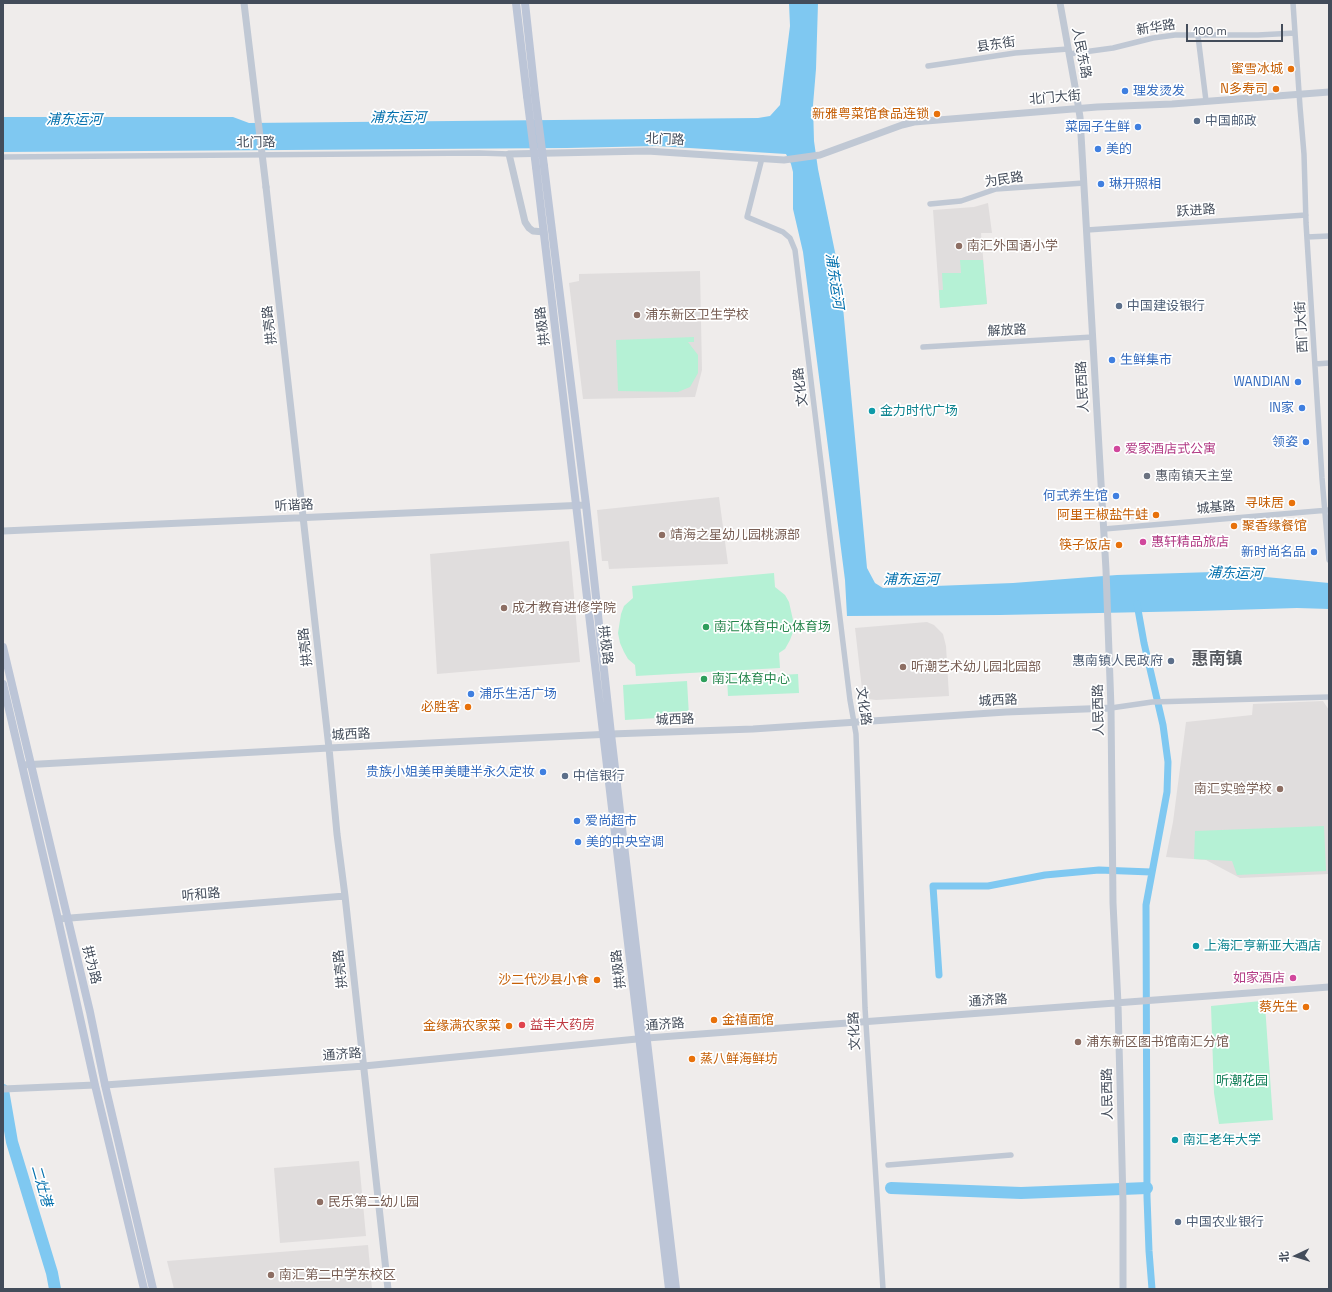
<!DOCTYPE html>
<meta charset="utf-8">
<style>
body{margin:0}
#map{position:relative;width:1332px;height:1292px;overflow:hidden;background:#efeceb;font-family:"Space Grotesk","Noto Sans SC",sans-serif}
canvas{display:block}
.frame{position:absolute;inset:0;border:4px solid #434c5a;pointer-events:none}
.north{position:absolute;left:1276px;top:1236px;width:40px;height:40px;-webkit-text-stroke:3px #fff;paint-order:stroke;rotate:266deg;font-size:11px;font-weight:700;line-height:16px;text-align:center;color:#434c5a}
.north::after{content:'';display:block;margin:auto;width:14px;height:18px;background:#434c5a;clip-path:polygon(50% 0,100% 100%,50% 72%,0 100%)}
.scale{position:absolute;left:1186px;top:24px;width:97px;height:18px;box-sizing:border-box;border:2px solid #434c5a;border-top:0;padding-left:5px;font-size:12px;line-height:14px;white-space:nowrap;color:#434c5a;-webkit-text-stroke:3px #fff;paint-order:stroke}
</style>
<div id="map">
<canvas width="1332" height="1292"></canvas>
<div class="frame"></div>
<div class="north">北</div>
<div class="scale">100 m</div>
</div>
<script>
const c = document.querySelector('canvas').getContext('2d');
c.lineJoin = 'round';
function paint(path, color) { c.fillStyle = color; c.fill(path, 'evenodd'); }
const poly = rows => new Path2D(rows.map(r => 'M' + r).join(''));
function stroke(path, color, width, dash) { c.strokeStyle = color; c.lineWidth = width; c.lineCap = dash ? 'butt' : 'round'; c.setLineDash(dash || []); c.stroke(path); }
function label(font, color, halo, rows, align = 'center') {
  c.font = font + ' "Space Grotesk","Noto Sans SC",sans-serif'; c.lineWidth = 3.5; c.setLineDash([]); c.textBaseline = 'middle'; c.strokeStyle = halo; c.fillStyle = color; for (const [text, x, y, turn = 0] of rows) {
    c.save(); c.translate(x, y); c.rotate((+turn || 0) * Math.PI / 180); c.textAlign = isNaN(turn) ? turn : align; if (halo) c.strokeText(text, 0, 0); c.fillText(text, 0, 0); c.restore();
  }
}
const education = poly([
 [988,203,992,233,981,233,987,304,940,308,933,210,974,207],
 [700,271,702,370,695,397,583,399,569,283,579,281,579,274],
 [719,497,728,564,609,569,608,561,602,561,597,510],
 [569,541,580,662,437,674,430,554],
 [927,622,934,625,943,634,946,646,949,696,876,700,869,699,862,689,855,628],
 [1323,701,1329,710,1329,874,1240,878,1206,860,1166,857,1173,822,1186,722,1252,715,1253,704],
 [359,1161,366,1236,280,1243,274,1168],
 [368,1245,372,1289,174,1289,167,1261]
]);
const green = poly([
 [960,260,983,260,987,304,940,308,939,290,943,290,942,273,961,273],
 [694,337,694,342,688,342,698,355,698,373,690,387,678,392,618,391,616,340],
 [774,573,775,587,785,595,789,602,793,620,793,632,790,640,785,649,779,653,780,668,636,676,635,665,628,659,624,652,620,643,618,633,621,614,624,606,633,598,632,586],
 [798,674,799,693,728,696,727,678],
 [687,681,689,716,625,720,623,685],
 [1324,826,1326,871,1237,875,1232,861,1194,859,1195,831],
 [1261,1001,1265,1005,1273,1120,1219,1124,1214,1093,1211,1006]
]);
const water = poly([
 [789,3,818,3,816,69,813,105,814,141,818,169,836,257,843,307,867,568,875,583,883,588,1013,583,1117,575,1213,572,1329,583,1329,609,1297,608,1198,611,1000,615,847,616,845,580,803,252,793,209,793,172,791,164,786,154,657,146,567,148,3,152,3,117,233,117,249,123,758,118,770,116,780,105,790,26]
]);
const canal = poly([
 [1137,604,1144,643,1163,725,1168,762,1167,792,1146,905,1147,1197,1149,1251,1152,1289],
 [939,975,933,886,988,886,1045,875,1099,870,1151,872]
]);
const river = poly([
 [3,1090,12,1142,52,1273,55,1289],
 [891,1188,1021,1193,1147,1188]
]);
const minor = poly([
 [1293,3,1300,107,1304,154,1306,223,1322,478,1329,560],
 [1198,36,1206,101],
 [1069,54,1113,48,1153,38,1175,35,1258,35,1295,33],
 [928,66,1015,53,1068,49],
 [3,157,479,153,509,154],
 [762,158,747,217,783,232,790,238,795,250,850,700,856,734,865,1008,883,1289],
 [930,204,961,201,996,189,1084,183],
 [1087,230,1306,215],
 [1307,237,1329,236],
 [923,347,1093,337],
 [1315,364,1329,363],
 [1104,529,1329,510],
 [1111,708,1152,702,1329,697],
 [888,1165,1011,1155]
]);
const tertiary = poly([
 [1060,3,1076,92,1080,117,1106,570,1111,708,1113,903,1118,1004,1123,1202,1123,1289],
 [266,187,329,748,337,834,345,896,388,1289],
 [544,232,533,231,529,228,525,222,509,154,647,151,784,160,820,155,902,125,914,122,1097,107,1172,104,1329,92],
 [3,531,586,505],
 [22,765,329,748,611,734,753,729,1006,712,1111,708],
 [58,919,345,896],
 [105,1085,364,1066,647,1038,1329,987],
 [3,1089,95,1085]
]);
const secondary = poly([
 [516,3,527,96],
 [525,3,535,95],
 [544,166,586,505,611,734,676,1289],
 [536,167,669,1289],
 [3,647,90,1012,105,1085,153,1289],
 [3,684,58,919,95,1085,144,1289]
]);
const tertiaryBridge = poly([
 [244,3,266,187]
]);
const secondaryBridge = poly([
 [535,95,544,166],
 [527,96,536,167]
]);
const markers = [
 [1291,69,4,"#e8710a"],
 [1276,89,4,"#e8710a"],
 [1125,91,4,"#3f7fe0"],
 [937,114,4,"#e8710a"],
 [1197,121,4,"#5c6f8a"],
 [1138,127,4,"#3f7fe0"],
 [1098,149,4,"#3f7fe0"],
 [1101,184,4,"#3f7fe0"],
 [959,246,4,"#8d6e63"],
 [1119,306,4,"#5c6f8a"],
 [637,315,4,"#8d6e63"],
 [1112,360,4,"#3f7fe0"],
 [1298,382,4,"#3f7fe0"],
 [1302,408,4,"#3f7fe0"],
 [872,411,4,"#0f9aa8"],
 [1306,442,4,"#3f7fe0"],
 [1117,449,4,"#d1479c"],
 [1147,476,4,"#6b7280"],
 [1116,496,4,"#3f7fe0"],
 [1292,503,4,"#e8710a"],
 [1156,515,4,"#e8710a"],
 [1234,526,4,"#e8710a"],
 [662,535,4,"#8d6e63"],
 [1143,542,4,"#d1479c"],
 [1119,545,4,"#e8710a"],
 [1314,552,4,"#3f7fe0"],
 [504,608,4,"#8d6e63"],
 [706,627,4,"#2e9e5b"],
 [1171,661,4,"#5c6f8a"],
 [903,667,4,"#8d6e63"],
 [704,679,4,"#2e9e5b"],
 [471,694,4,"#3f7fe0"],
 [468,707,4,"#e8710a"],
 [543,772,4,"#3f7fe0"],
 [565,776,4,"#5c6f8a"],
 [1280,789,4,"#8d6e63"],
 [577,821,4,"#3f7fe0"],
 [578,842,4,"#3f7fe0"],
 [1196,946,4,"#0f9aa8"],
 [1293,978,4,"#d1479c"],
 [597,980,4,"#e8710a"],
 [1306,1007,4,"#e8710a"],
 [714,1020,4,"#e8710a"],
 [522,1025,4,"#e0444e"],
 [509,1026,4,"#e8710a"],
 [1078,1042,4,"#8d6e63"],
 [692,1059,4,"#e8710a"],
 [1175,1140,4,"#0f9aa8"],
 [320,1202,4,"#8d6e63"],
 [1178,1222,4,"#5c6f8a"],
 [271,1275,4,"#8d6e63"]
];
const streetNames = [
 ["新华路",1156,28,-9],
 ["县东街",996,45,-8],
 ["人民东路",1081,53,79],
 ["北门大街",1055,98,-5],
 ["北门路",665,140,2],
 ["北门路",256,143,-1],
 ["为民路",1004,180,-8],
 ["跃进路",1196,211,-4],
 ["拱亮路",270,325,-97],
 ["拱极路",543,326,-97],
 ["西门大街",1302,327,-93],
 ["解放路",1007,331,-3],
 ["文化路",801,387,-97],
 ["人民西路",1083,387,-93],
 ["听谐路",294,506,-3],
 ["城基路",1216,508,-5],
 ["拱极路",605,645,83],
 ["拱亮路",306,647,-96],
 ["城西路",998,701,-3],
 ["文化路",863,706,82],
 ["人民西路",1099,710,-91],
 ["城西路",675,720,-2],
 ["城西路",351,735,-3],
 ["听和路",201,895,-5],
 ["拱为路",91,965,76],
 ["拱亮路",341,969,-96],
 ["拱极路",619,969,-97],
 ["通济路",988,1001,-4],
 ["通济路",665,1025,-4],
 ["文化路",855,1031,-93],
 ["通济路",342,1055,-4],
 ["人民西路",1108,1094,-91]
];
const foodNames = [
 ["蜜雪冰城",1283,69],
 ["N多寿司",1268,89],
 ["新雅粤菜馆食品连锁",929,114],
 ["寻味居",1284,503],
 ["阿里王椒盐牛蛙",1148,515],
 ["聚香缘餐馆",1242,526,"left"],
 ["筷子饭店",1111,545],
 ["必胜客",460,707],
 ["沙二代沙县小食",589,980],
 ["蔡先生",1298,1007],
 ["金禧面馆",722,1020,"left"],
 ["金缘满农家菜",501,1026],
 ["蒸八鲜海鲜坊",700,1059,"left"]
];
const shopNames = [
 ["理发烫发",1133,91],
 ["菜园子生鲜",1130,127,"right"],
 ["美的",1106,149],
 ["琳开照相",1109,184],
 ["生鲜集市",1120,360],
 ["WANDIAN",1290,382,"right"],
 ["IN家",1294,408,"right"],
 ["领姿",1298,442,"right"],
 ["何式养生馆",1108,496,"right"],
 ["新时尚名品",1306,552,"right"],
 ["浦乐生活广场",479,694],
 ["贵族小姐美甲美睫半永久定妆",535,772,"right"],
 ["爱尚超市",585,821],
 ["美的中央空调",586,842]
];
const serviceNames = [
 ["中国邮政",1205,121],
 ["中国建设银行",1127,306],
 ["惠南镇人民政府",1163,661,"right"],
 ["中信银行",573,776],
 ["中国农业银行",1186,1222]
];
const educationNames = [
 ["南汇外国语小学",967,246],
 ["浦东新区卫生学校",645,315],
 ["靖海之星幼儿园桃源部",670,535],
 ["成才教育进修学院",512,608],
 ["听潮艺术幼儿园北园部",911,667],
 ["南汇实验学校",1272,789,"right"],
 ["浦东新区图书馆南汇分馆",1086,1042],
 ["民乐第二幼儿园",328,1202],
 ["南汇第二中学东校区",279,1275]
];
const cultureNames = [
 ["金力时代广场",880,411],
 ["上海汇亨新亚大酒店",1204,946],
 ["南汇老年大学",1183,1140]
];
const hotelNames = [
 ["爱家酒店式公寓",1125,449],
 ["惠轩精品旅店",1151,542],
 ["如家酒店",1285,978,"right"]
];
const worshipNames = [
 ["惠南镇天主堂",1155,476]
];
const leisureNames = [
 ["南汇体育中心体育场",714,627],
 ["南汇体育中心",712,679]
];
const healthNames = [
 ["益丰大药房",530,1025]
];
const parkNames = [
 ["听潮花园",1242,1081]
];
const waterNames = [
 ["浦东运河",398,118],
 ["浦东运河",74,120],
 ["浦东运河",834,281,82],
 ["浦东运河",1235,574,2],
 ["浦东运河",911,580],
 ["二灶港",41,1186,74]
];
const districtNames = [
 ["惠南镇",1217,659]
];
paint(education, '#e0dddd');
paint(green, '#b5f1d5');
paint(water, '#7fc8f1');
stroke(canal, '#7fc8f1', 7);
stroke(river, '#7fc8f1', 12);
stroke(minor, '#c0c8d4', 5.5);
stroke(tertiary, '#c0c8d4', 7);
stroke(secondary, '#bcc5d7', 8);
stroke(tertiaryBridge, '#c0c8d4', 7);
stroke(secondaryBridge, '#bcc5d7', 8);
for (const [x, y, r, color] of markers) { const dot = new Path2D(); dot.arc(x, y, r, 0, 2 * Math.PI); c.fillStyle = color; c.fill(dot); stroke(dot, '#fff', 1.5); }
label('13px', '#434c5a', '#fff', streetNames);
label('13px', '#c56008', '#fff', foodNames, 'right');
label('13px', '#366cbe', '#fff', shopNames, 'left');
label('13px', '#4e5e75', '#fff', serviceNames, 'left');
label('13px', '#785e54', '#fff', educationNames, 'left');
label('13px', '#0d838f', '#fff', cultureNames, 'left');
label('13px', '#b23c85', '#fff', hotelNames, 'left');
label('13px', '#5b616d', '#fff', worshipNames, 'left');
label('13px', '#27864d', '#fff', leisureNames, 'left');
label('13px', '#be3a42', '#fff', healthNames, 'left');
label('13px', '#107e57', '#fff', parkNames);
label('italic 14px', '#0370ad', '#fff', waterNames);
label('bold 17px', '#585b61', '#fff', districtNames);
</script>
